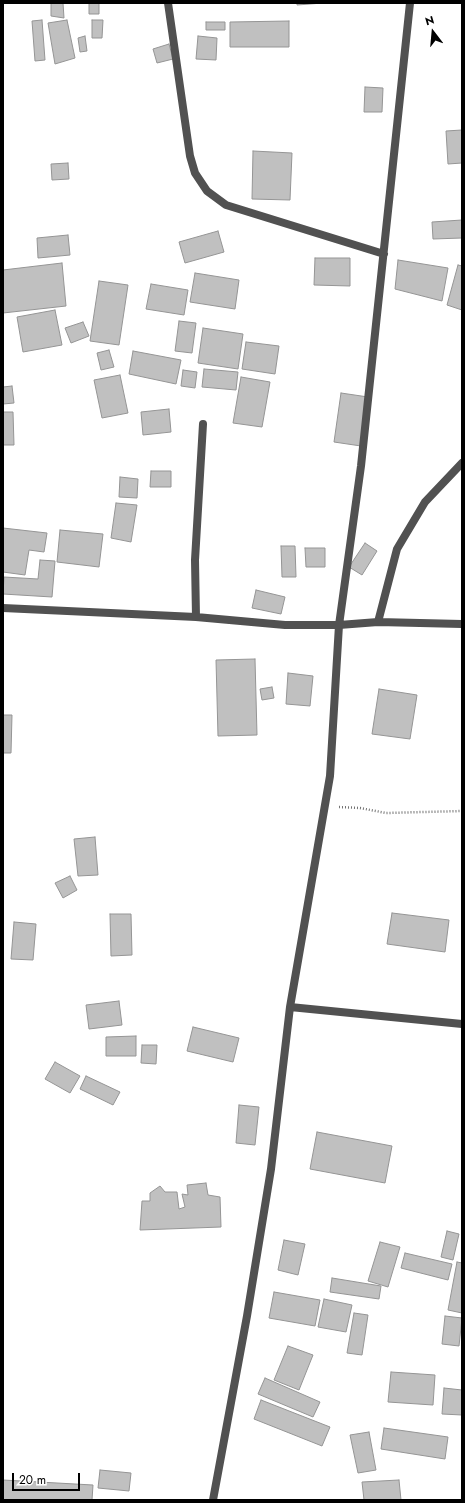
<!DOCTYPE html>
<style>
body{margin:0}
#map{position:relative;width:465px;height:1503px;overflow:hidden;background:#fff;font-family:Jost,sans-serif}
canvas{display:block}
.frame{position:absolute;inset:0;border:4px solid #000;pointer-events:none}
.north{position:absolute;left:413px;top:12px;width:40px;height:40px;-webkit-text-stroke:3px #fff;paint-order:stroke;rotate:344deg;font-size:11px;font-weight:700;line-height:16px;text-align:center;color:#000}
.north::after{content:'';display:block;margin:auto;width:14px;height:18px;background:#000;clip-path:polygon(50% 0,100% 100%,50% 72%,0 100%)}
.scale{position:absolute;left:12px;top:1473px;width:68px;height:18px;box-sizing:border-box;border:2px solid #000;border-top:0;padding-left:5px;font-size:12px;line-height:14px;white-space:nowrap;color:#000;-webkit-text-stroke:3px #fff;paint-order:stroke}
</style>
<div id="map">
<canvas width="465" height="1503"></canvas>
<div class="frame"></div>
<div class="north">N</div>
<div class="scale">20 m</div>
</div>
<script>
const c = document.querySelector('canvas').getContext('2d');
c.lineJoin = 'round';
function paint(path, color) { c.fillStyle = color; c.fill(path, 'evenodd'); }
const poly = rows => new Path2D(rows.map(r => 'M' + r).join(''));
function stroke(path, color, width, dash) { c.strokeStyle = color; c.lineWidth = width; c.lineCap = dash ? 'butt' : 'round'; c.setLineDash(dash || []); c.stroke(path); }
const building = poly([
 [51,3,63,3,64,18,51,16,51,3],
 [89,3,99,3,99,14,89,14,89,3],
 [297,3,323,3,297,5,297,3],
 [42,20,45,60,35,61,32,21,42,20],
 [67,20,75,58,55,64,48,23,67,20],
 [92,20,103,20,102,38,92,38,92,20],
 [289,21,289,47,230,47,230,22,289,21],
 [206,22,225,22,225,30,206,30,206,22],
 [85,36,87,51,80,52,78,38,85,36],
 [198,36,217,38,216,60,196,59,198,36],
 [169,44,173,59,157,63,153,49,169,44],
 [365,87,383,88,382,112,364,112,365,87],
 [462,130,462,163,448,164,446,131,462,130],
 [253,151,292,153,290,200,252,199,253,151],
 [68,163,69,179,52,180,51,164,68,163],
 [462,220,462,238,433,239,432,222,462,220],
 [218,231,224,252,185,263,179,242,218,231],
 [68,235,70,255,38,258,37,238,68,235],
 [315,258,350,258,350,286,314,285,315,258],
 [398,260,448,268,442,301,395,289,398,260],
 [62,263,66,306,3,313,3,270,62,263],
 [458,265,462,266,462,310,447,305,458,265],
 [195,273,239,280,235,309,190,302,195,273],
 [99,281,128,285,119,345,90,341,99,281],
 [151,284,188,290,184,315,146,309,151,284],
 [55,310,62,345,23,352,17,317,55,310],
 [179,321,196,323,192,353,175,351,179,321],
 [83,322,89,336,71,343,65,328,83,322],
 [203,328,243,334,238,369,198,363,203,328],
 [246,342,279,346,275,374,242,369,246,342],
 [109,350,114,367,101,370,97,353,109,350],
 [133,351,181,360,176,384,129,374,133,351],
 [204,369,238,372,236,390,202,387,204,369],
 [183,370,197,372,195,388,181,386,183,370],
 [120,375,128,413,102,418,94,380,120,375],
 [241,377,270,382,262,427,233,423,241,377],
 [12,386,14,403,3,404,3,387,12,386],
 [341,393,368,397,361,446,334,442,341,393],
 [169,409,171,432,143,435,141,412,169,409],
 [3,412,13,412,14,445,3,445,3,412],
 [151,471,171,471,171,487,150,487,151,471],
 [120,477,138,479,137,498,119,497,120,477],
 [116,503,137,505,131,542,111,538,116,503],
 [3,528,47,533,44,552,29,550,25,575,3,572,3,528],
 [60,530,103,534,99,567,57,562,60,530],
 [365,543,377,551,362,575,349,567,365,543],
 [281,546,295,546,296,577,282,577,281,546],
 [305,548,325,548,325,567,306,567,305,548],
 [40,560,55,561,52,597,3,594,4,577,38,579,40,560],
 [256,590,285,597,281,614,252,608,256,590],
 [255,659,257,735,218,736,216,660,255,659],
 [288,673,313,676,310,706,286,704,288,673],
 [272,687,274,698,262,700,260,689,272,687],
 [379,689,417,695,410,739,372,734,379,689],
 [3,715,12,715,11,753,3,753,3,715],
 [95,837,98,875,78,876,74,839,95,837],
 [70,876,77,890,63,898,55,883,70,876],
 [392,913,449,920,445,952,387,944,392,913],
 [110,914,131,914,132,955,111,956,110,914],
 [14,922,36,924,33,960,11,959,14,922],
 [119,1001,122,1025,89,1029,86,1005,119,1001],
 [193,1027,239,1038,233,1062,187,1051,193,1027],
 [136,1036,136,1056,106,1056,106,1037,136,1036],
 [142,1045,157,1045,156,1064,141,1063,142,1045],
 [55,1062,80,1076,70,1093,45,1079,55,1062],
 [86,1076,120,1092,113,1105,80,1089,86,1076],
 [239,1105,259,1107,255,1145,236,1143,239,1105],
 [317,1132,392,1146,385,1183,310,1169,317,1132],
 [206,1183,208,1195,220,1197,221,1227,140,1230,142,1201,150,1201,150,1193,160,1186,165,1192,177,1192,179,1209,185,1207,182,1194,188,1195,187,1185,206,1183],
 [447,1231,459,1234,453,1260,441,1257,447,1231],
 [284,1240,305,1244,298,1275,278,1270,284,1240],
 [380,1242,400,1247,388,1287,368,1281,380,1242],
 [405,1253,452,1264,448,1280,401,1268,405,1253],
 [457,1262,462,1263,462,1313,448,1310,457,1262],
 [332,1278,381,1286,379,1299,330,1292,332,1278],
 [274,1292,320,1300,315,1326,269,1318,274,1292],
 [324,1299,352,1305,346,1332,318,1327,324,1299],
 [354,1313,368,1315,362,1355,347,1353,354,1313],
 [445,1316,462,1318,459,1346,442,1344,445,1316],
 [288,1346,313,1355,299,1390,274,1380,288,1346],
 [391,1372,435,1375,433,1405,388,1402,391,1372],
 [265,1378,320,1402,313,1417,258,1394,265,1378],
 [444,1388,462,1390,462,1415,442,1414,444,1388],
 [261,1400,330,1427,322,1446,254,1419,261,1400],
 [384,1428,448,1437,445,1459,381,1449,384,1428],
 [369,1432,376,1470,358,1473,350,1435,369,1432],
 [100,1470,131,1473,129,1491,98,1488,100,1470],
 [3,1480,93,1485,92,1500,3,1500,3,1480],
 [399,1480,401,1500,364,1500,362,1482,399,1480]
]);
const path = poly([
 [339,807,360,808,386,813,462,811]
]);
const street = poly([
 [168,3,190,156,195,173,207,191,226,205,384,254],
 [3,608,196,617,285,625,339,625,378,622,462,624],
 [196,617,195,560,203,424],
 [378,622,397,549,425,502,462,463],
 [290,1007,462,1024],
 [213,1500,247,1316,271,1169,290,1007,330,776,339,625,361,466,410,3]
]);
paint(building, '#c0c0c0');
stroke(building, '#959595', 1);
stroke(path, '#737373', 2.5, [1, 2]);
stroke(street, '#515151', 8);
</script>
